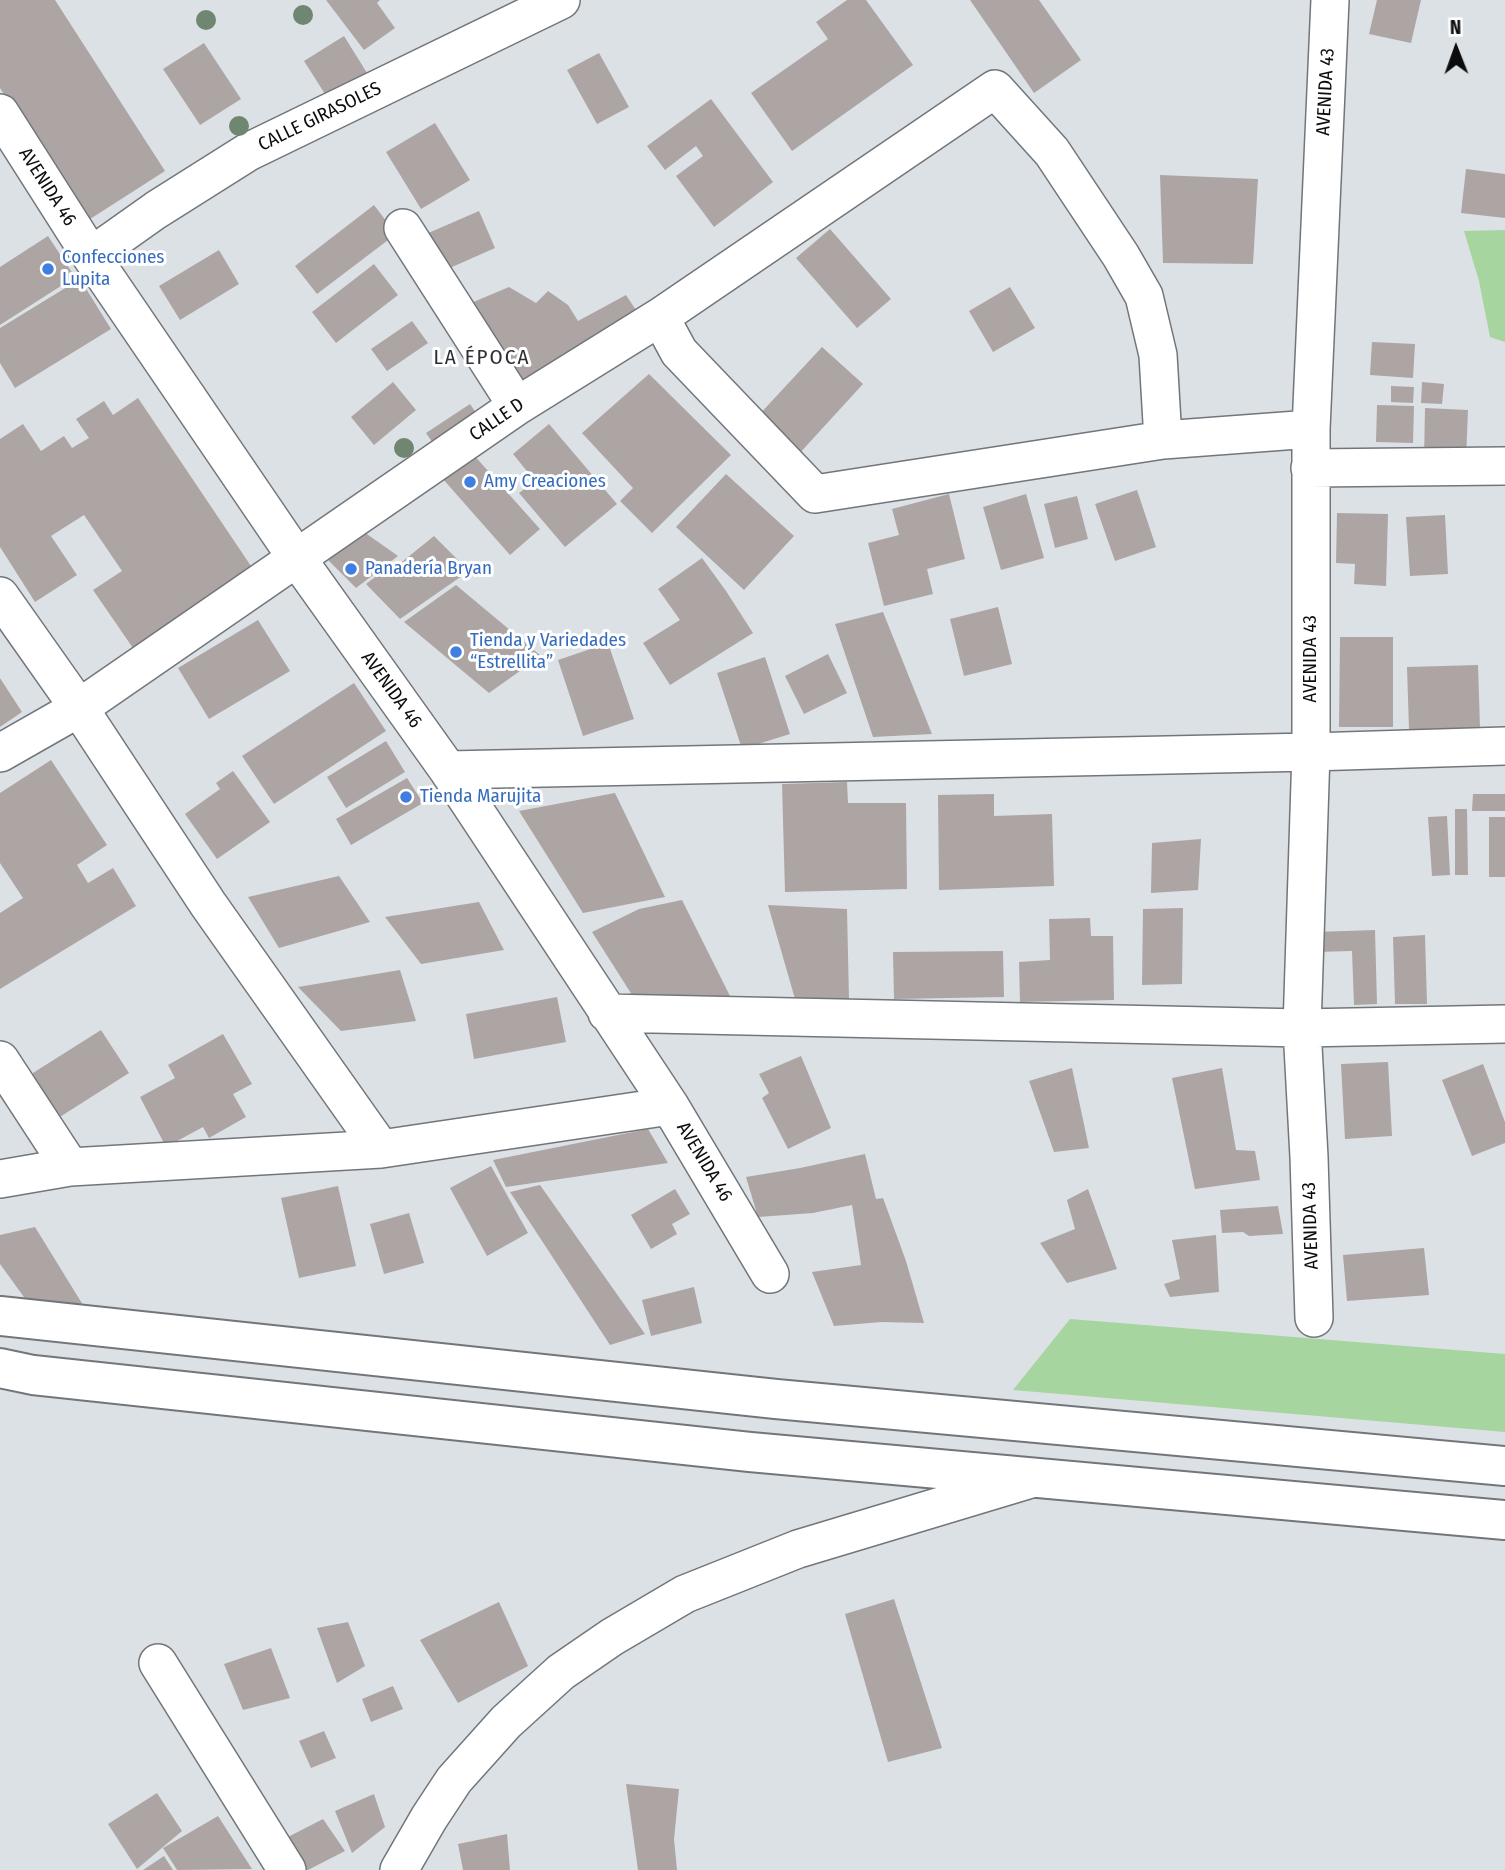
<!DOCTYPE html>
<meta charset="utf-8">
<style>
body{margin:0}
#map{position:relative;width:1505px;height:1870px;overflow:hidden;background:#dce1e6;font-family:"Fira Sans Condensed",sans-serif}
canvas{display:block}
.north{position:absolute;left:1421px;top:14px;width:70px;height:70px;-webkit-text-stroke:5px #fff;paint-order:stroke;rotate:359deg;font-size:19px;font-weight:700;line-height:28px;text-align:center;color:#0a0c0d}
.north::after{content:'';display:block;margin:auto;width:24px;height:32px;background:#0a0c0d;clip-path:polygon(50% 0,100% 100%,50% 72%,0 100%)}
</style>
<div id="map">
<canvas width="1505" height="1870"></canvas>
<div class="north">N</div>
</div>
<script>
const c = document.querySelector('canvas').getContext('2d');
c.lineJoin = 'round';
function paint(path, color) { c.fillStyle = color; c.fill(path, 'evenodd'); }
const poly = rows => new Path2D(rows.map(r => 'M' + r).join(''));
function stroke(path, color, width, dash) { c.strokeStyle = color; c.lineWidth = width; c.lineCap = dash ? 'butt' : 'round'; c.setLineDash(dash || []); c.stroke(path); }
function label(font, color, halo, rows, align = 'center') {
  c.font = font + ' "Fira Sans Condensed",sans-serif'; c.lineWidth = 6; c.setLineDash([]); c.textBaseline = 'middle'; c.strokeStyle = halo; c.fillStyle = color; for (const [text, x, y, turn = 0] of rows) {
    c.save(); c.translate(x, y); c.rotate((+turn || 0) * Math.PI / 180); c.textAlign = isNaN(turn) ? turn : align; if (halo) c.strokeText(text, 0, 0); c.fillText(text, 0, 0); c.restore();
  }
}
const green = poly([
 [1505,230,1505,342,1490,337,1479,281,1464,231],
 [1070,1319,1505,1354,1505,1432,1013,1390]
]);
const building = poly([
 [0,0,55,0,165,171,87,221,0,88],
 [326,0,380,0,377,3,395,28,364,50],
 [847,0,866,0,913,65,792,151,751,93,828,39,816,22],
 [970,0,1039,0,1081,60,1034,93],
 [1377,0,1421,0,1411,43,1369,34],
 [344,36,372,81,332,105,304,61],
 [204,43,241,99,200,125,163,69],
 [599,53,629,107,597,124,567,70],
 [711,99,773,182,714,227,676,176,703,156,696,146,665,170,647,146],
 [435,123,470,180,421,209,386,152],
 [1466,169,1505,174,1505,218,1461,213],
 [1160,175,1258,179,1253,264,1163,263],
 [374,205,396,234,317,294,295,266],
 [479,211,495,248,443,271,426,234],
 [830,229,891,299,857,328,796,258],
 [48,236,75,277,0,325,0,267],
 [219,250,239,284,180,320,159,286],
 [374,264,398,295,336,343,312,312],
 [80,279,111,329,15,388,0,363,0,328],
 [509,287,536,303,548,291,568,305,578,321,626,295,649,330,527,406,464,306],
 [1010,287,1035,328,993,352,969,311],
 [412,321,428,343,387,371,371,349],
 [1372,342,1415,344,1413,378,1370,375],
 [822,347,863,384,798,455,757,417],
 [649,374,731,455,652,533,620,501,633,488,582,433],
 [393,382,416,410,374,445,351,417],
 [1422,382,1444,384,1442,404,1421,403],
 [1391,386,1414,387,1413,403,1391,402],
 [138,398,255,572,135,651,93,590,122,571,84,515,51,536,77,575,35,602,0,547,0,439,23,424,41,451,64,436,72,448,89,438,76,419,104,401,113,415],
 [470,404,485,426,441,455,426,433],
 [1377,405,1414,406,1413,443,1376,442],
 [1425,408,1468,410,1466,460,1424,458],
 [549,424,617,504,565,547,519,493,535,481,513,454],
 [472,453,540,529,510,555,442,478],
 [726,474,794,536,744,590,676,527],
 [1137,490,1156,547,1115,561,1095,504],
 [949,494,965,559,927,569,933,594,884,606,868,543,899,535,892,509],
 [1026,494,1044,558,1001,570,983,507],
 [1077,496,1088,539,1055,548,1044,504],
 [1337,513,1388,514,1386,586,1354,584,1355,564,1336,563],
 [1445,515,1448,574,1410,576,1406,517],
 [364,532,398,556,356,588,328,560],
 [434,536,469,571,400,619,366,584,383,571,387,574],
 [702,558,726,591,753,633,670,685,643,643,680,620,658,589],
 [456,585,541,656,489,693,404,622],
 [998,607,1012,664,964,676,950,619],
 [883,612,932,734,873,737,835,624],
 [258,620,290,671,209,719,178,668],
 [1340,637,1393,637,1393,727,1339,727],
 [608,643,634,719,583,736,558,660],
 [828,654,847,693,804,714,785,676],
 [765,657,790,734,742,749,717,673],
 [1478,665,1480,728,1409,730,1407,667],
 [0,678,22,712,0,727],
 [354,683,386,731,274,804,242,756],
 [386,741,405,772,346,808,327,777],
 [51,760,107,845,77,865,88,883,113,868,136,906,0,989,0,913,23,898,0,863,0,793],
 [233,771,270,822,217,859,185,814,220,789,216,783],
 [407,778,423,803,351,845,336,819],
 [847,782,848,803,906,803,907,889,785,892,782,784],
 [615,793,665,897,583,913,519,811],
 [994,794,994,816,1052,814,1054,886,939,890,938,795],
 [1473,794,1505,794,1505,811,1472,811],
 [1455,809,1467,809,1468,875,1455,875],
 [1447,816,1450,875,1432,876,1428,817],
 [1489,817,1505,817,1505,877,1489,877],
 [1201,839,1198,890,1151,893,1152,843],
 [339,876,370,922,279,948,248,897],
 [682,900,731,998,634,998,592,932,639,909],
 [479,902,504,950,421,964,385,917],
 [768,905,847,909,849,999,795,999],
 [1183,908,1182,984,1142,985,1143,909],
 [1090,918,1091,936,1113,936,1114,1000,1020,1002,1019,962,1050,960,1049,919],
 [1375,930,1377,1004,1354,1005,1352,951,1315,952,1314,932],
 [1425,935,1427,1004,1395,1004,1393,937],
 [1003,951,1004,997,894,999,893,952],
 [400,970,416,1021,341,1031,298,987],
 [557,997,566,1042,474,1059,466,1014],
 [101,1030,129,1073,52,1122,25,1078],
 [223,1034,252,1084,233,1094,246,1117,209,1138,203,1127,166,1147,140,1097,175,1078,168,1065],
 [801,1056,831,1128,788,1149,762,1098,769,1093,759,1074],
 [1388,1062,1392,1136,1345,1139,1341,1064],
 [1483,1064,1505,1122,1505,1143,1472,1156,1442,1080],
 [1072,1068,1089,1148,1054,1152,1029,1081],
 [1222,1068,1236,1150,1255,1151,1260,1180,1195,1189,1172,1078],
 [648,1129,668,1163,506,1187,493,1160],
 [865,1154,876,1199,883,1198,906,1261,924,1323,881,1322,834,1326,812,1272,861,1265,852,1205,813,1213,758,1217,746,1177,800,1168],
 [491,1166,528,1233,487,1256,450,1188],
 [540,1185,645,1334,610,1345,510,1192],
 [338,1186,356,1266,299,1278,281,1198],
 [675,1189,690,1214,672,1224,677,1234,651,1249,631,1215],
 [1088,1189,1117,1269,1067,1283,1040,1243,1075,1229,1067,1200],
 [1278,1206,1283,1234,1249,1236,1243,1232,1222,1233,1220,1210],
 [409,1213,424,1263,384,1274,370,1224],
 [35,1227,83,1305,29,1304,0,1264,0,1235],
 [1216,1235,1219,1292,1170,1297,1164,1284,1180,1279,1172,1240],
 [1424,1248,1429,1295,1347,1301,1343,1255],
 [694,1287,702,1323,651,1336,642,1300],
 [894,1599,942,1748,888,1762,845,1614],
 [499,1602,528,1666,458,1703,420,1640],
 [348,1622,365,1666,337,1683,317,1628],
 [271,1648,290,1698,243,1710,224,1664],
 [393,1686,403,1709,371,1722,362,1699],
 [324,1731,336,1758,311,1768,299,1741],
 [626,1784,679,1789,674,1839,677,1870,638,1870],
 [157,1793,182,1831,137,1869,108,1824],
 [374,1794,385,1827,352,1853,335,1811],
 [218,1816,252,1869,177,1870,163,1848],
 [323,1819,345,1851,308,1870,299,1870,286,1838],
 [507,1834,510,1870,463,1870,458,1844],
 [164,1856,173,1870,143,1870]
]);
const minor = poly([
 [0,113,91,256,296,557,448,770,670,1106,770,1274],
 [403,228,517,406],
 [91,256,156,210,248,152,561,0],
 [660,317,679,352,815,494,1163,440,1311,429],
 [1310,468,1505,466],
 [0,596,79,708,208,904,381,1149],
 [0,753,79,708,517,406,660,317,995,89,1052,152,1121,256,1144,296,1158,355,1163,440],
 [448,770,1311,752,1505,746],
 [607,1013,1302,1028,1505,1024],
 [0,1060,70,1167],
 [0,1179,70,1167,381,1149,670,1106],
 [1314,1318,1309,1157,1302,1028,1311,752,1311,429,1330,0],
 [158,1663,287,1870],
 [399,1870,429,1818,454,1780,506,1722,561,1672,612,1637,685,1594,798,1549,1034,1478]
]);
const major = poly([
 [0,1316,776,1399,1505,1466],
 [0,1368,33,1375,750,1452,1505,1520]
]);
const trees = [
 [303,15],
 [206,20],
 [239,126],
 [404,448]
];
const markers = [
 [48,269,7,"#3f7fe0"],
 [470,482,7,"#3f7fe0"],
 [351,569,7,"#3f7fe0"],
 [456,652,7,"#3f7fe0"],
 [406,797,7,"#3f7fe0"]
];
const streetNames = [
 ["AVENIDA 43",1326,92,-87],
 ["CALLE GIRASOLES",320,117,-26],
 ["AVENIDA 46",47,187,57],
 ["CALLE D",497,420,-34],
 ["AVENIDA 43",1311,659,-90],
 ["AVENIDA 46",391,690,54],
 ["AVENIDA 46",704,1162,59],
 ["AVENIDA 43",1311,1226,-92]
];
const shopNames = [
 ["Confecciones",62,258],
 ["Lupita",62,280],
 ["Amy Creaciones",484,482],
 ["Panadería Bryan",365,569],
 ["Tienda y Variedades",470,641],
 ["“Estrellita”",470,663],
 ["Tienda Marujita",420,797]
];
const neighbourhoodNames = [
 ["LA ÉPOCA",482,358]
];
paint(green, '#a6d59f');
paint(building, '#ada5a4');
stroke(minor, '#72767b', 40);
stroke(major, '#72767b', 42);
stroke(minor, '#fff', 37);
stroke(major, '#fff', 38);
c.fillStyle = '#6f8670';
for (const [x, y] of trees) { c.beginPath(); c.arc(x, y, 10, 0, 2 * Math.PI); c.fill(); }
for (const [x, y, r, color] of markers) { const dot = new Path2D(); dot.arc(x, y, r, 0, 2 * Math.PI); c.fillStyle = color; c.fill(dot); stroke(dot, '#fff', 2.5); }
label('19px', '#0a0c0d', '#fff', streetNames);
label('19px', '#366cbe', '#fff', shopNames, 'left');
c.letterSpacing = '2px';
label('21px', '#2c3034', '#fff', neighbourhoodNames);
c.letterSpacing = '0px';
</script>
